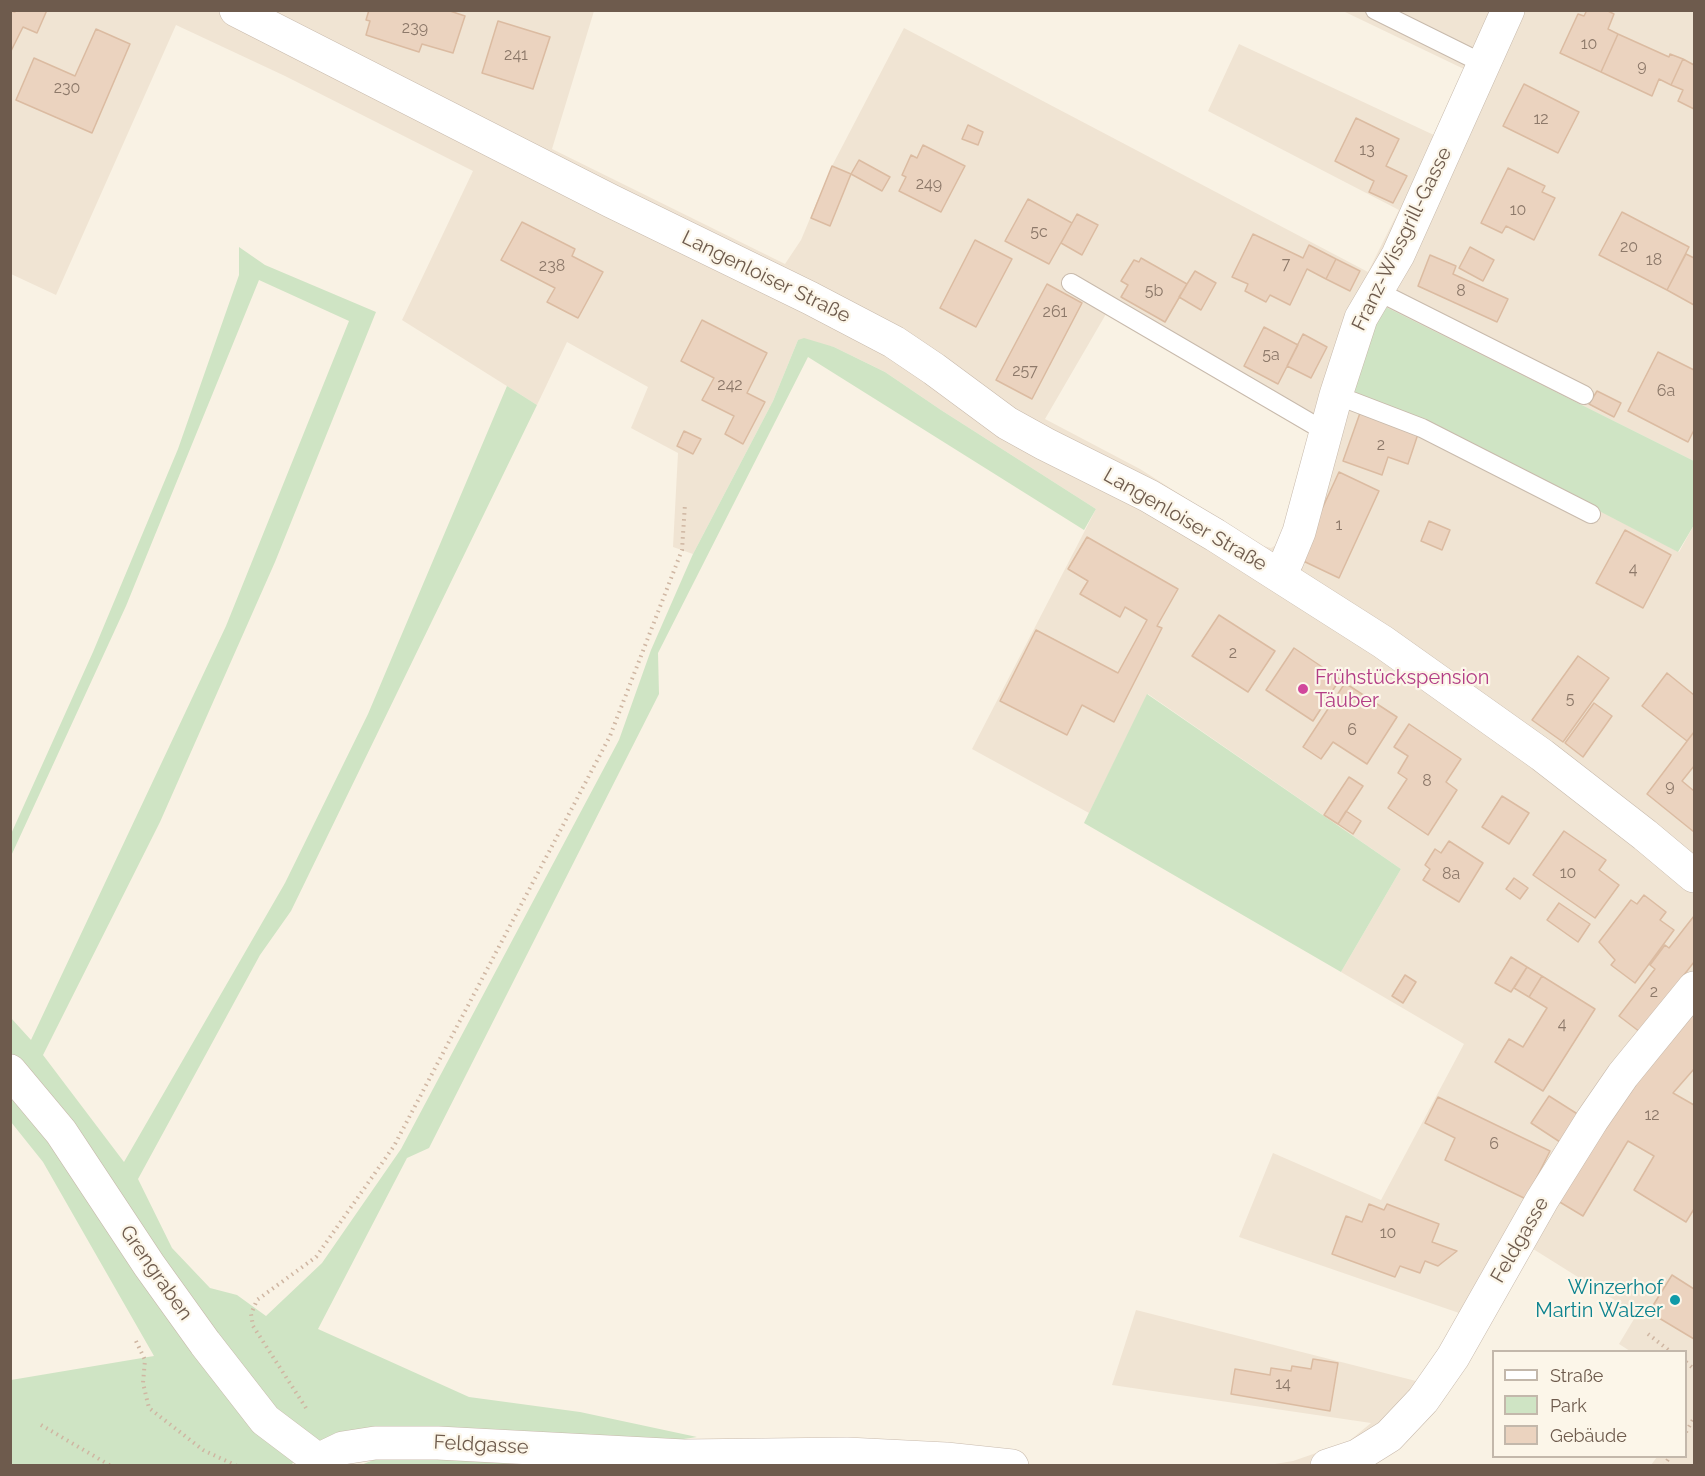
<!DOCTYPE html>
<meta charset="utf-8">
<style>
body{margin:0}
#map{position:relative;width:1705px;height:1476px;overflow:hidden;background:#f9f2e4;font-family:Raleway,sans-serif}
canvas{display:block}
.frame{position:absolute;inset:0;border:12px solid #6e5b4d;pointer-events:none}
.legend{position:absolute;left:1492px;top:1350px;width:195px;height:108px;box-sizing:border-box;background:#fcf6e9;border:2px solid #c3b8ab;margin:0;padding:8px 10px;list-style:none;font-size:18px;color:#6e5b4d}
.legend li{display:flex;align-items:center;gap:12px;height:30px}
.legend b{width:30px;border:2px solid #c3b8ab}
</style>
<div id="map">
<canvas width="1705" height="1476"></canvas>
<div class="frame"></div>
<ul class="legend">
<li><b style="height:8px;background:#fff"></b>Straße</li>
<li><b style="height:16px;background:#cfe4c4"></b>Park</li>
<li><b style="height:16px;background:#ebd3bf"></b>Gebäude</li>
</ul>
</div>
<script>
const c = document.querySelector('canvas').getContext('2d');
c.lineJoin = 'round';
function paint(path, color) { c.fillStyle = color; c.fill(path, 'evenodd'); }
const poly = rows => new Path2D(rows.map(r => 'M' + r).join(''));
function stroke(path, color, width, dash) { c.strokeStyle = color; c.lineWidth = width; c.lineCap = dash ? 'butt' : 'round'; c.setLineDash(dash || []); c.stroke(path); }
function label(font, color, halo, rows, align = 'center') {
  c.font = font + ' Raleway,sans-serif'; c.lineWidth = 4.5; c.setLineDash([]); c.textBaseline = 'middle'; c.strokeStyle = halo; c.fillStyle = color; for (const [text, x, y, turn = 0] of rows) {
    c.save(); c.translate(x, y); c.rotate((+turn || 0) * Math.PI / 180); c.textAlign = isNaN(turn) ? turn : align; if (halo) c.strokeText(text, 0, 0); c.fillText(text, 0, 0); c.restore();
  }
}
const residential = poly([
 [11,11,594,11,552,149,785,264,801,240,832,166,904,28,1368,272,1399,210,1208,111,1239,44,1436,136,1466,70,1343,11,1694,11,1694,461,1386,307,1424,420,1679,552,1694,525,1694,1465,1651,1465,1657,1457,1686,1456,1686,1411,1687,1397,1686,1392,1686,1352,1630,1351,1619,1344,1637,1314,1530,1247,1372,1465,1269,1465,1293,1461,1348,1442,1371,1423,1112,1385,1136,1310,1420,1382,1462,1314,1239,1237,1273,1153,1381,1200,1464,1044,1341,972,1401,869,1148,694,1089,813,972,749,1096,509,941,410,885,372,834,347,798,340,773,401,693,554,673,547,678,453,631,428,648,387,567,342,537,405,402,320,473,171,285,76,176,25,56,295,11,274],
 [1106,314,1308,433,1312,442,1283,541,1271,548,1260,545,1140,469,1045,419]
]);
const green = poly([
 [239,247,265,265,376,312,275,562,160,822,43,1055,124,1162,285,883,368,714,507,386,537,405,291,911,260,955,138,1179,172,1248,210,1288,237,1295,266,1316,322,1263,401,1149,619,740,651,650,693,554,773,401,798,340,804,338,834,347,885,372,941,410,1096,509,1084,530,808,357,658,653,659,694,429,1148,407,1158,318,1329,469,1397,580,1412,697,1437,658,1443,308,1446,291,1465,11,1465,11,1380,154,1356,43,1162,11,1122,11,1018,31,1040,226,626,349,321,259,280,126,606,11,856,11,834,93,652,178,449,239,275],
 [1386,307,1694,461,1694,525,1678,552,1424,420,1350,392,1372,323],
 [1147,694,1401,869,1341,972,1084,823],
 [380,1457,437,1457,561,1466,359,1466]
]);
const building = poly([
 [16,10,47,10,37,33,23,27,10,53,10,11,15,12,16,10],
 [369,10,447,10,465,16,453,53,422,44,419,52,366,35,370,21,366,20,369,10],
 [1587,10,1606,10,1614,14,1608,29,1618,34,1601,72,1560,53,1578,14,1584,16,1587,10],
 [498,21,550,37,533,89,482,73,498,21],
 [96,29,130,44,92,133,16,100,34,58,75,76,96,29],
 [1618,34,1669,57,1670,54,1683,59,1671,85,1659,79,1652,96,1601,72,1618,34],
 [1683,59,1694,65,1694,109,1678,101,1683,90,1671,85,1683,59],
 [1524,84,1579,112,1558,153,1503,126,1524,84],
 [1356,118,1399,139,1386,166,1407,176,1393,203,1369,192,1374,181,1335,161,1356,118],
 [968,125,983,132,978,145,962,139,968,125],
 [923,145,965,166,941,212,899,191,906,177,902,175,911,155,917,158,923,145],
 [859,160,890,177,882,191,851,174,859,160],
 [832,166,851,174,830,226,811,218,832,166],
 [1508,168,1545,186,1542,192,1555,198,1534,240,1506,226,1502,233,1481,223,1508,168],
 [1028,199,1072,223,1049,264,1005,241,1028,199],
 [1622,212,1689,247,1667,290,1599,255,1622,212],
 [1077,214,1098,225,1082,255,1061,243,1077,214],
 [522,222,575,249,572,256,603,272,578,318,547,302,555,288,501,260,522,222],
 [1253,234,1303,258,1309,245,1336,259,1326,279,1307,269,1290,305,1270,295,1266,302,1245,291,1248,284,1232,277,1253,234],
 [975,240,1012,259,976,327,940,308,975,240],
 [1470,247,1494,260,1483,281,1459,268,1470,247],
 [1686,254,1694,258,1694,305,1667,290,1686,254],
 [1430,255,1456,266,1453,274,1508,299,1497,322,1418,286,1430,255],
 [1141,258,1187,284,1165,322,1121,297,1128,285,1121,281,1134,260,1139,262,1141,258],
 [1336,259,1360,271,1350,291,1326,279,1336,259],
 [1195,271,1216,283,1201,310,1179,297,1195,271],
 [1047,284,1082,303,1032,399,996,380,1047,284],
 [702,320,767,353,747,393,765,402,743,444,725,434,734,416,702,400,714,378,681,361,702,320],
 [1264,327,1298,345,1278,384,1244,366,1264,327],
 [1303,334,1327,347,1311,378,1287,366,1303,334],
 [1658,352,1694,370,1694,430,1688,442,1628,411,1658,352],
 [1597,391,1621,403,1614,417,1589,404,1597,391],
 [1360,413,1418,434,1408,464,1388,457,1382,475,1343,461,1360,413],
 [684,431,701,439,693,454,677,446,684,431],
 [1339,472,1379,491,1339,578,1299,559,1339,472],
 [1429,521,1450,530,1442,550,1421,541,1429,521],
 [1625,530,1671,555,1643,608,1596,583,1625,530],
 [1087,537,1178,589,1157,626,1162,628,1114,722,1082,705,1067,735,1000,701,1036,630,1118,673,1147,620,1125,607,1120,617,1080,594,1088,581,1068,569,1087,537],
 [1219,615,1275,651,1248,692,1192,656,1219,615],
 [1294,648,1340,679,1313,721,1266,690,1294,648],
 [1578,656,1609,678,1563,742,1532,720,1578,656],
 [1667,673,1694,695,1694,732,1687,741,1642,706,1667,673],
 [1345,683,1397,717,1367,764,1333,742,1321,759,1303,747,1345,683],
 [1594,703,1612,716,1583,757,1565,743,1594,703],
 [1409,724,1461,759,1446,782,1457,790,1428,835,1388,808,1407,779,1398,773,1408,756,1394,747,1409,724],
 [1694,732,1694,766,1682,781,1694,791,1694,832,1647,794,1694,732],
 [1349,777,1363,786,1338,824,1324,815,1349,777],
 [1502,796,1529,813,1509,844,1482,827,1502,796],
 [1346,811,1361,821,1353,834,1338,824,1346,811],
 [1564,831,1606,860,1599,870,1619,885,1595,918,1533,875,1564,831],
 [1449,841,1483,863,1459,902,1423,880,1430,869,1425,865,1435,849,1441,853,1449,841],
 [1514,878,1528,888,1520,899,1506,889,1514,878],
 [1644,895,1666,912,1660,920,1674,930,1635,983,1611,965,1615,960,1599,942,1631,900,1637,904,1644,895],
 [1559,903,1590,924,1578,942,1547,920,1559,903],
 [1694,916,1694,962,1640,1032,1619,1016,1655,969,1650,965,1665,945,1669,948,1694,916],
 [1511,957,1527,967,1511,992,1495,983,1511,957],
 [1527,967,1542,976,1529,997,1514,988,1527,967],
 [1405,975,1416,982,1403,1003,1392,996,1405,975],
 [1542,976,1595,1009,1543,1091,1495,1062,1509,1039,1523,1047,1547,1008,1529,997,1542,976],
 [1694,1006,1694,1069,1673,1093,1694,1105,1694,1209,1686,1222,1634,1190,1654,1156,1628,1141,1583,1216,1558,1201,1603,1125,1694,1006],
 [1549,1096,1579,1115,1560,1142,1531,1123,1549,1096],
 [1438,1097,1550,1151,1526,1199,1445,1160,1455,1138,1425,1123,1438,1097],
 [1369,1204,1384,1210,1387,1204,1439,1224,1432,1242,1457,1251,1438,1266,1425,1261,1420,1273,1400,1266,1395,1277,1332,1254,1346,1216,1362,1222,1369,1204],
 [1672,1275,1694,1289,1694,1339,1649,1312,1672,1275],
 [1313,1359,1338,1363,1330,1411,1231,1394,1235,1369,1270,1375,1271,1368,1291,1371,1292,1366,1311,1369,1313,1359]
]);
const path = poly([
 [1648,1334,1671,1352],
 [136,1341,145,1360,143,1383,149,1408,203,1450,237,1466],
 [1686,1362,1694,1369],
 [306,1408,253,1326,251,1314,257,1300,316,1257,394,1146,610,736,682,550,685,504],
 [41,1425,111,1466],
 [1686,1432,1694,1418],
 [1664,1466,1670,1456]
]);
const service = poly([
 [1375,10,1484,64],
 [1071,283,1326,432],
 [1377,291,1584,395],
 [1336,395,1422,428,1591,514]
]);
const minor = poly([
 [1278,574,1287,561,1299,532,1336,395,1361,318,1398,255,1508,10],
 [10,1071,61,1132,149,1265,205,1343,265,1420,318,1460],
 [315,1466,318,1460,343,1448,375,1443,438,1443,684,1456,847,1454,946,1459,1012,1466],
 [1327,1466,1357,1456,1389,1436,1423,1400,1453,1357,1542,1200,1592,1120,1623,1075,1694,988]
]);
const tertiary = poly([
 [236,10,611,201,810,298,894,342,934,369,1007,423,1045,444,1149,496,1215,535,1383,642,1542,755,1645,835,1694,876]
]);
const markers = [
 [1303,689,6,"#d1479c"],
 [1675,1300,6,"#0f9aa8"]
];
const numberNames = [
 ["239",415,28],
 ["10",1589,44],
 ["241",516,55],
 ["9",1642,66],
 ["230",67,88],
 ["12",1541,119],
 ["13",1367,150],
 ["249",929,184],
 ["10",1518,210],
 ["5c",1039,232],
 ["20",1629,247],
 ["18",1654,260],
 ["7",1286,264],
 ["238",552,266],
 ["5b",1154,291],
 ["8",1461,291],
 ["261",1055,312],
 ["5a",1271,355],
 ["257",1025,371],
 ["242",730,385],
 ["6a",1666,391],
 ["2",1381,445],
 ["1",1339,525],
 ["4",1633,569],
 ["2",1233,653],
 ["5",1570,699],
 ["6",1352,730],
 ["8",1427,781],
 ["9",1670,786],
 ["10",1568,873],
 ["8a",1451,874],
 ["2",1654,992],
 ["4",1562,1024],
 ["12",1652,1115],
 ["6",1494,1144],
 ["10",1388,1233],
 ["14",1283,1384]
];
const streetNames = [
 ["Franz-Wissgrill-Gasse",1402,239,-64],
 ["Langenloiser Straße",766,277,26],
 ["Langenloiser Straße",1185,520,30],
 ["Feldgasse",1520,1240,-60],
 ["Grengraben",156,1273,55],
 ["Feldgasse",481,1445,3]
];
const hotelNames = [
 ["Frühstückspension",1315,678],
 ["Täuber",1315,701]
];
const cultureNames = [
 ["Winzerhof",1663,1288],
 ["Martin Walzer",1663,1311]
];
paint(residential, '#f0e4d3');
paint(green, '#cfe4c4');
paint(building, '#ebd3bf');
stroke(building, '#dbbba1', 1.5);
stroke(service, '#c8baac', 20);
stroke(minor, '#c8baac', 34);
stroke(tertiary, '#c8baac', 34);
stroke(path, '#cfb6a2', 4, [1.5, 4.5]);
stroke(service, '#fff', 18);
stroke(minor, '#fff', 33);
stroke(tertiary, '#fff', 33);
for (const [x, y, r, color] of markers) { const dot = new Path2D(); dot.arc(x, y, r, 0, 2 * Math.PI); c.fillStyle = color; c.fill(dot); stroke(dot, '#fcf6e9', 2); }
label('16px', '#8d796a', null, numberNames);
label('20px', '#6e5b4d', '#fcf6e9', streetNames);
label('20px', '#b23c85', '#fcf6e9', hotelNames, 'left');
label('20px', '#0d838f', '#fcf6e9', cultureNames, 'right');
</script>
